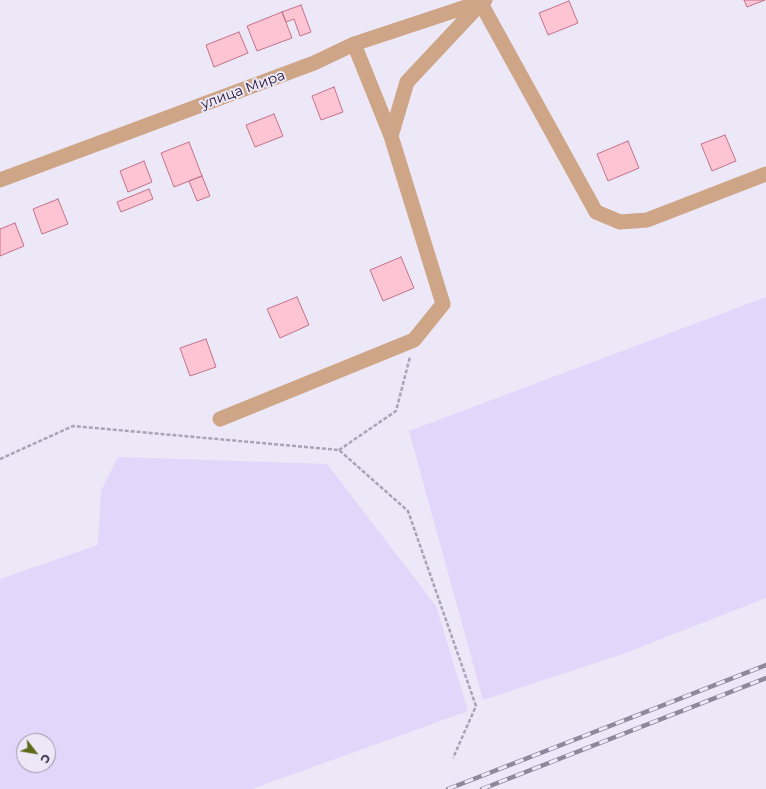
<!DOCTYPE html>
<meta charset="utf-8">
<style>
body{margin:0}
#map{position:relative;width:766px;height:789px;overflow:hidden;background:#ede8f7;font-family:Montserrat,sans-serif}
canvas{display:block}
.north{position:absolute;left:16px;top:733px;width:40px;height:40px;box-sizing:border-box;background:#ede8f7;border:1px solid #9c94a9;border-radius:50%;rotate:121deg;font-size:11px;font-weight:700;line-height:16px;text-align:center;color:#221733}
.north::after{content:'';display:block;margin:auto;width:14px;height:18px;background:#5b6b17;clip-path:polygon(50% 0,100% 100%,50% 72%,0 100%)}
</style>
<div id="map">
<canvas width="766" height="789"></canvas>
<div class="north">С</div>
</div>
<script>
const c = document.querySelector('canvas').getContext('2d');
c.lineJoin = 'round';
function paint(path, color) { c.fillStyle = color; c.fill(path, 'evenodd'); }
const poly = rows => new Path2D(rows.map(r => 'M' + r).join(''));
function stroke(path, color, width, dash) { c.strokeStyle = color; c.lineWidth = width; c.lineCap = dash ? 'butt' : 'round'; c.setLineDash(dash || []); c.stroke(path); }
function label(font, color, halo, rows, align = 'center') {
  c.font = font + ' Montserrat,sans-serif'; c.lineWidth = 4; c.setLineDash([]); c.textBaseline = 'middle'; c.strokeStyle = halo; c.fillStyle = color; for (const [text, x, y, turn = 0] of rows) {
    c.save(); c.translate(x, y); c.rotate((+turn || 0) * Math.PI / 180); c.textAlign = isNaN(turn) ? turn : align; if (halo) c.strokeText(text, 0, 0); c.fillText(text, 0, 0); c.restore();
  }
}
const green = poly([
 [766,297,766,598,623,654,483,700,409,431],
 [118,457,327,464,436,606,468,711,252,789,0,789,0,579,98,545,101,491],
 [24,741,48,741,48,765,24,765]
]);
const building = poly([
 [744,0,765,0,747,7,744,0],
 [569,1,578,23,548,35,539,13,569,1],
 [301,5,311,32,300,36,294,19,286,22,282,12,301,5],
 [282,12,292,38,257,51,247,26,282,12],
 [239,32,248,53,214,67,206,45,239,32],
 [334,87,343,112,321,120,312,96,334,87],
 [274,114,283,136,255,147,246,125,274,114],
 [725,135,736,161,712,171,701,144,725,135],
 [628,141,639,168,608,181,597,154,628,141],
 [189,142,202,176,174,187,161,153,189,142],
 [144,161,152,182,128,192,120,171,144,161],
 [202,176,210,196,197,201,189,181,202,176],
 [149,189,153,199,121,212,117,202,149,189],
 [58,199,68,224,42,234,33,209,58,199],
 [15,223,24,246,0,256,0,229,15,223],
 [401,257,414,288,383,301,370,270,401,257],
 [297,297,309,325,280,338,267,309,297,297],
 [206,339,216,367,190,376,180,348,206,339]
]);
const path = poly([
 [339,450,396,411,410,357],
 [0,459,73,426,339,450,408,511,476,706,453,758]
]);
const minor = poly([
 [479,0,596,212,620,222,647,220,766,174],
 [391,136,407,82,481,3],
 [0,180,314,63,354,44,481,2,485,0],
 [220,419,414,340,443,304,391,136,354,44]
]);
const rail = poly([
 [448,789,766,665],
 [482,789,766,678]
]);
const streetNames = [
 ["улица Мира",243,90,-20]
];
paint(green, '#e2d6fa');
paint(building, '#fdc5d4');
stroke(building, '#c1718a', 1);
stroke(path, '#aaa3b7', 2.5, [4, 2]);
stroke(minor, '#cea687', 15);
stroke(rail, '#8f889d', 4.5);
stroke(rail, '#ede8f7', 3, [9]);
label('14px', '#221733', '#ede8f7', streetNames);
</script>
